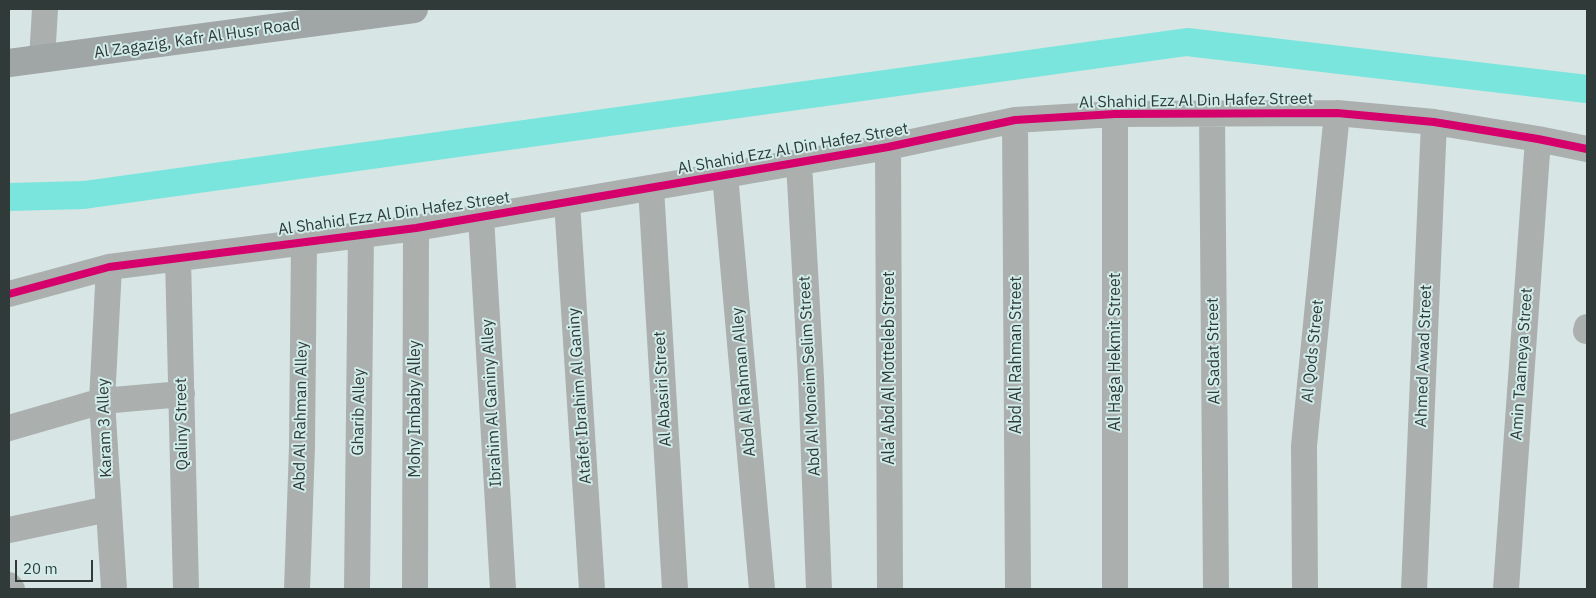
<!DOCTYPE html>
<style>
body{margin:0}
#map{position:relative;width:1596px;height:598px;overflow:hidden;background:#d7e6e4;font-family:"IBM Plex Sans",sans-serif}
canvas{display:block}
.frame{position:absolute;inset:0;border:10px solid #303a39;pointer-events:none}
.scale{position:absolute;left:15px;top:560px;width:78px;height:22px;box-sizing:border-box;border:2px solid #303a39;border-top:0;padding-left:6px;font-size:15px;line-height:18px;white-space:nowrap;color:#303a39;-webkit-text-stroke:4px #d1ece9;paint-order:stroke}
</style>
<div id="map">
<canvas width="1596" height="598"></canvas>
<div class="frame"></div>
<div class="scale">20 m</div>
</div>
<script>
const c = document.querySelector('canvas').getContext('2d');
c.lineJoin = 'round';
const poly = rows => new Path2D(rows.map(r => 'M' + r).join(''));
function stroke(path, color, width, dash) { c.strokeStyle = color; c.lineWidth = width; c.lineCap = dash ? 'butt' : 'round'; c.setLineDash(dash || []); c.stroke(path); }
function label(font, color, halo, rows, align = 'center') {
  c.font = font + ' "IBM Plex Sans",sans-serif'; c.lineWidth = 4; c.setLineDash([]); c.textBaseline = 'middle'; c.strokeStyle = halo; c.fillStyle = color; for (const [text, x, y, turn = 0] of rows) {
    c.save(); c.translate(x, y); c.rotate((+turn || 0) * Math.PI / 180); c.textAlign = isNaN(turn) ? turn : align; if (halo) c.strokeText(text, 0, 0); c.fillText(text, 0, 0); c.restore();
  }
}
const canal = poly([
 [9,197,84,195,1187,42,1587,89]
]);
const street = poly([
 [42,59,45,9],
 [1212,114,1216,589],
 [1015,120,1018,589],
 [888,147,890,589],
 [799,163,811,378,819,589],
 [725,175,762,589],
 [651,188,675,589],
 [567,202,592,589],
 [481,217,503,589],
 [178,258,186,589],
 [109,267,102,401,114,589],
 [9,294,109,267,416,228,888,147,1015,120,1115,114,1337,113,1434,122,1538,139,1587,149],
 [1586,331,1587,327],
 [9,428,102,401,182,394],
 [9,530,108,509],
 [9,585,12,589],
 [297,589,302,446,304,242],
 [357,589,361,235],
 [415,589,416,228],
 [1115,589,1115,114],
 [1305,589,1304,446,1306,425,1337,113],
 [1414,589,1434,122],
 [1506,589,1538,139]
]);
const secondary = poly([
 [9,63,414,9]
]);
const cycleway = poly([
 [9,294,109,267,416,228,888,147,1015,120,1115,114,1337,113,1434,122,1538,139,1587,149]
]);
const streetNames = [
 ["Al Zagazig, Kafr Al Husr Road",197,39,-8],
 ["Al Shahid Ezz Al Din Hafez Street",1196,101,-1],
 ["Al Shahid Ezz Al Din Hafez Street",793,149,-10],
 ["Al Shahid Ezz Al Din Hafez Street",394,214,-8],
 ["Al Sadat Street",1214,351,-91],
 ["Al Qods Street",1313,351,-84],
 ["Al Haga Hekmit Street",1115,352,-90],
 ["Abd Al Rahman Street",1016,355,-90],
 ["Ahmed Awad Street",1424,356,-88],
 ["Amin Taameya Street",1522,364,-86],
 ["Ala' Abd Al Motteleb Street",889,368,-90],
 ["Abd Al Moneim Selim Street",810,376,-93],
 ["Abd Al Rahman Alley",744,382,-95],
 ["Al Abasiri Street",663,389,-93],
 ["Atafet Ibrahim Al Ganiny",580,396,-94],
 ["Ibrahim Al Ganiny Alley",492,403,-93],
 ["Mohy Imbaby Alley",415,409,-90],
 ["Gharib Alley",359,412,-89],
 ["Abd Al Rahman Alley",301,416,-89],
 ["Qaliny Street",182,424,-91],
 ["Karam 3 Alley",105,428,-92]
];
stroke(canal, '#7ae5dd', 28);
stroke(street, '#abb0af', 26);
stroke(secondary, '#a0a5a5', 28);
stroke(cycleway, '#d6006c', 8);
label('16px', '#303a39', '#d1ece9', streetNames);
</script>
